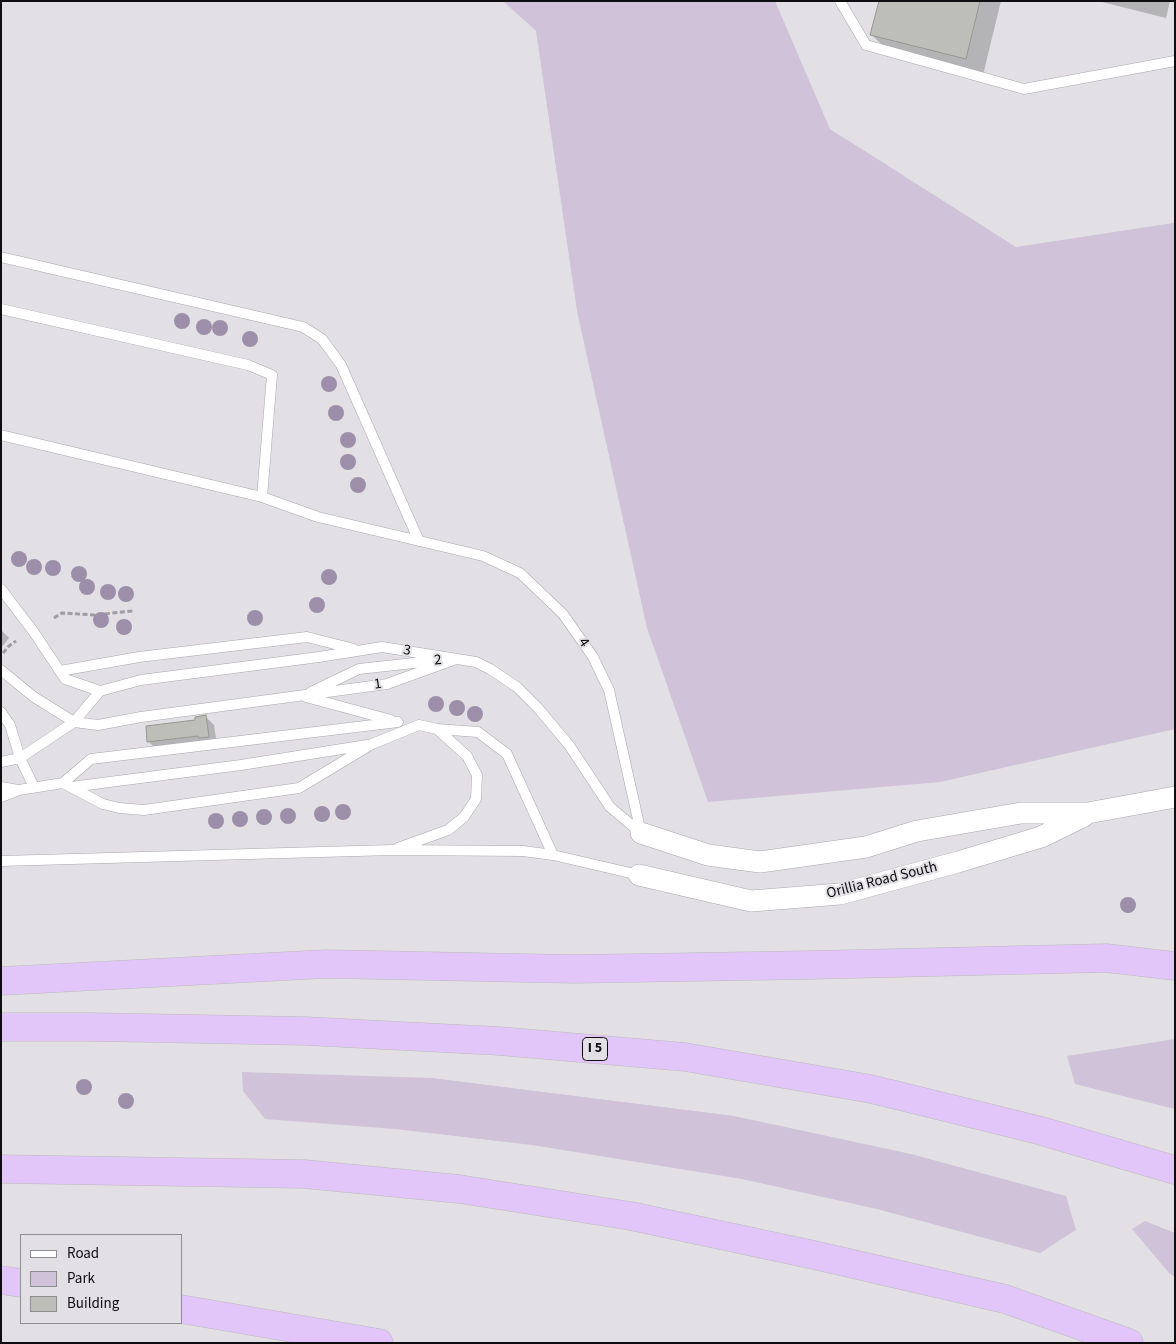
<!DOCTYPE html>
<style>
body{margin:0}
#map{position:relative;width:1176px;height:1344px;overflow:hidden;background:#e2e0e4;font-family:"Source Sans 3",sans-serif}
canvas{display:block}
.frame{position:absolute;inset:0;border:2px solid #0e0d0f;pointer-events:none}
.legend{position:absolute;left:20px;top:1234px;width:162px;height:90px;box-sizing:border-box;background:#e2e0e4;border:1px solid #8d8c8f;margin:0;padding:6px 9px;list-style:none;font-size:15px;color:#0e0d0f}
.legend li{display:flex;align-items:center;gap:10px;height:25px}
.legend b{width:25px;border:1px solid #8d8c8f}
</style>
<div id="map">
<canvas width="1176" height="1344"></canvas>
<div class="frame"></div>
<ul class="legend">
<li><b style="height:6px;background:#fff"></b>Road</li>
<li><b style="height:14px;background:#cfc2d9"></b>Park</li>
<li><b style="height:14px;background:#bdbdb9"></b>Building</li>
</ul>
</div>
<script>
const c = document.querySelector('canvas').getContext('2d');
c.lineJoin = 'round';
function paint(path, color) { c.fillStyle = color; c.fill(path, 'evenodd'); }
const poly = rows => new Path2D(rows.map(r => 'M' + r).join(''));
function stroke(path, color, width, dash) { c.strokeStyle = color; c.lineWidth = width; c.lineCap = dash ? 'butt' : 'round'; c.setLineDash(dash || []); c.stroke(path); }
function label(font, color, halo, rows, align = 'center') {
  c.font = font + ' "Source Sans 3",sans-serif'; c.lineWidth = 4; c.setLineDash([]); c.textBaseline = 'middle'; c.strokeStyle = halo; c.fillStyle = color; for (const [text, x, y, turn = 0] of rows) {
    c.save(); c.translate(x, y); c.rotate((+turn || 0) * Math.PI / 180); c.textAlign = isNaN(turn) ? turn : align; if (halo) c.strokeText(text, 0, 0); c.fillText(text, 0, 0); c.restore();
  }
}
const green = poly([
 [503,1,775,1,830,129,1016,247,1173,223,1175,221,1175,729,940,782,708,802,647,628,577,311,536,31],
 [1175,1039,1175,1109,1075,1084,1067,1056],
 [242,1072,432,1078,734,1116,911,1154,1066,1196,1076,1230,1040,1253,877,1209,742,1179,532,1145,395,1129,265,1119,243,1091],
 [1145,1221,1175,1233,1175,1277,1169,1273,1132,1229]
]);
const shadow = poly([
 [880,1,1001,1,983,75,889,52,872,35],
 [1098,1,1170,1,1166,18],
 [1,630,9,638,1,648],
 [206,717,214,725,217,745,157,750,149,742,147,728,197,721]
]);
const building = poly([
 [879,1,980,1,966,59,870,35,879,1],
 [206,715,209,737,199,738,198,736,147,742,146,726,195,720,195,717,206,715]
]);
const path = poly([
 [54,618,62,613,94,615,133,611],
 [3,653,9,646,16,641]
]);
const service = poly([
 [840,1,866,45,1024,89,1175,61],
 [1,257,303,327,322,339,341,365,419,541],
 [1,309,248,365,272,375,262,497],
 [1,435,262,497,318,517,483,556,520,573,563,614,593,657,609,690,641,833],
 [1,589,33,631,65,679,100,691,141,680,319,657,382,647,476,662,490,669,517,687,538,708,569,745,610,807,641,833],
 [1,670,34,697,74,722,98,725,141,717,387,684,456,659],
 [60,671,139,657,307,637,354,649],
 [311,692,359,669,441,660],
 [306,697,391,720],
 [1,712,10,725,20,758,34,787],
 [1,762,20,758,74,722,100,691],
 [63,783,91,759,398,722],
 [1,787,18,790],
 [71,787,241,765,367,745],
 [1,797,19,790,63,783,103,804,119,808,144,810,299,788,372,744,419,725,437,729,478,732,507,754,553,855],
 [398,848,448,830,464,817,476,799,477,775,467,756,437,729],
 [1,861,392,850,523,851,553,855,639,875]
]);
const minor = poly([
 [641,833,708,855,760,862,866,847,917,831,1021,813,1088,813,1175,797],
 [639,875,751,901,840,894,958,862,1041,837,1084,816]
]);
const motorway = poly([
 [1,981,326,964,575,969,811,965,1106,958,1175,966],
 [1,1027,92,1027,305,1031,499,1041,685,1057,871,1089,1038,1130,1175,1170],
 [1,1169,304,1174,459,1189,631,1216,814,1255,1005,1299,1129,1343],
 [1,1280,21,1283],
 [181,1309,379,1343]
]);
const trees = [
 [182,321],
 [204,327],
 [220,328],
 [250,339],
 [329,384],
 [336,413],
 [348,440],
 [348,462],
 [358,485],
 [19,559],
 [34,567],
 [53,568],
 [79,574],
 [329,577],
 [87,587],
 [108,592],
 [126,594],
 [317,605],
 [255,618],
 [101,620],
 [124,627],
 [436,704],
 [457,708],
 [475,714],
 [343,812],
 [322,814],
 [288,816],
 [264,817],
 [240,819],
 [216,821],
 [1128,905],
 [84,1087],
 [126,1101]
];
const shields = [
 [595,1049,25]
];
const shieldNames = [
 ["I 5",595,1049]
];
const streetNames = [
 ["4",583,643,55],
 ["3",407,651,9],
 ["2",438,661,-5],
 ["1",378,685,-9],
 ["Orillia Road South",882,881,-14]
];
paint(green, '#cfc2d9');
paint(shadow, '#0003');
paint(building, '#bdbdb9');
stroke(building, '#969692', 1);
stroke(service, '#a9a7ab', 11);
stroke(minor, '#a9a7ab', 22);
stroke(motorway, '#bcbbbc', 29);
stroke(path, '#9f9da0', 3, [5, 2.5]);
stroke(service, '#fff', 10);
stroke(minor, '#fff', 21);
stroke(motorway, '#e2c5f9', 28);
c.fillStyle = '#9d8ea9';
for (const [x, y] of trees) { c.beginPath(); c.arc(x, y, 8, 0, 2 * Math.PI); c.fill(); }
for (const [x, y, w] of shields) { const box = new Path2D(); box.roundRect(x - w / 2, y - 11.5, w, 23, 4); c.fillStyle = '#e2e0e4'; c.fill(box); stroke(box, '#0e0d0f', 1); }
label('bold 14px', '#0e0d0f', null, shieldNames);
label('15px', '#0e0d0f', '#e2e0e4', streetNames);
</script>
